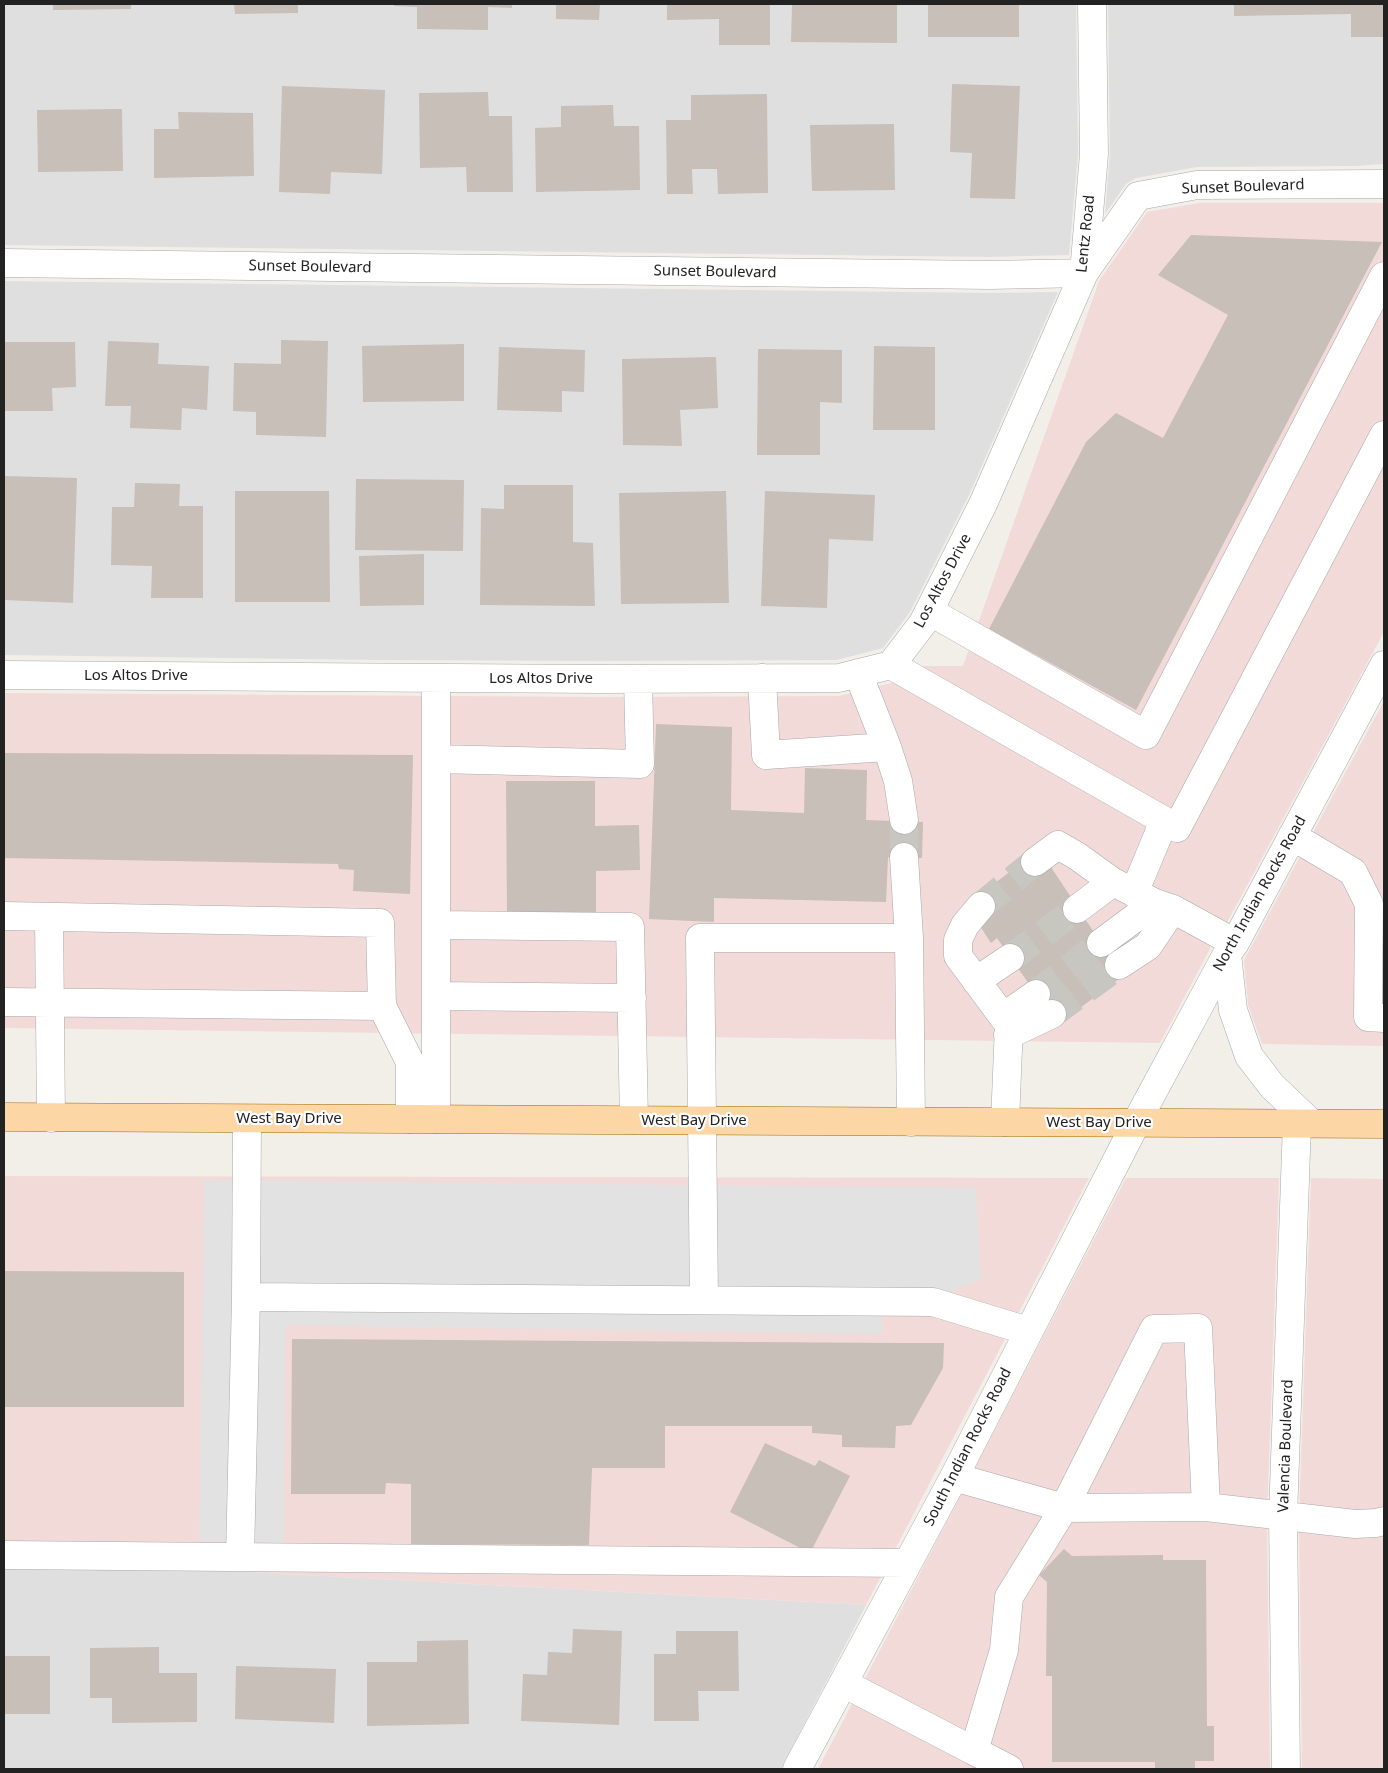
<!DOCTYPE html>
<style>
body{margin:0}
#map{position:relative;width:1388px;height:1773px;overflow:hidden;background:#f2efe9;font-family:"Noto Sans",sans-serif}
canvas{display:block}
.frame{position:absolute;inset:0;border:5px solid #222;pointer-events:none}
</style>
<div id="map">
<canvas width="1388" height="1773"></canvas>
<div class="frame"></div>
</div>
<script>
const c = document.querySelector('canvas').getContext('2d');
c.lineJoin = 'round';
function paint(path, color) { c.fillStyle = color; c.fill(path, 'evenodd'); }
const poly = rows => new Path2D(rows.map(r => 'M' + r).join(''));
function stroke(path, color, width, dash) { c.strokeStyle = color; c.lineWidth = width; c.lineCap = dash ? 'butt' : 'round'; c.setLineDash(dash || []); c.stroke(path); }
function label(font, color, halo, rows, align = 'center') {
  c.font = font + ' "Noto Sans",sans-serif'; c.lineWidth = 4.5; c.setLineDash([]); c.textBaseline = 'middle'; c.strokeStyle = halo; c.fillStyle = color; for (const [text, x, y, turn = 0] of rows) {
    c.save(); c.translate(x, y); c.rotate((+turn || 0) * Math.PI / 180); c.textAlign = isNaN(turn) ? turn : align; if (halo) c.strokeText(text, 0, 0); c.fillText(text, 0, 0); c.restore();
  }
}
const residential = poly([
 [4,4,1076,4,1078,153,1069,255,990,257,4,245],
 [1108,4,1384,4,1384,164,1355,166,1197,167,1136,178,1126,184,1105,214,1110,154],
 [4,281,990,293,1058,292,969,495,910,612,883,648,837,660,600,661,378,660,4,655],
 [4,1559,866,1605,781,1769,4,1769]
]);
const commercial = poly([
 [1199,203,1384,203,1384,632,1223,930,1210,938,1210,949,1160,1043,4,1028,4,693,600,697,839,696,895,682,912,666,963,666,1099,281,1147,212],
 [1384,701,1384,1046,1262,1044,1248,1005,1244,960],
 [4,1176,1089,1178,866,1605,4,1559],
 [1126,1178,1279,1178,1267,1516,1270,1769,818,1769],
 [1311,1178,1384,1179,1384,1769,1302,1769,1299,1516]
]);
const parking = poly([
 [204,1180,976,1188,981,1279,924,1302,882,1312,882,1334,286,1325,284,1543,199,1541]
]);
const building = poly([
 [53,4,131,4,131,9,53,10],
 [234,4,298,4,298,13,235,14],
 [394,4,512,4,512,8,488,7,488,30,417,29,417,7,394,6],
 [556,4,600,4,599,20,556,19],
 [667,4,770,4,770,45,719,45,719,19,667,20],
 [792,4,897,4,897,43,791,42],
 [928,4,1019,4,1019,37,928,37],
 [1234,4,1384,4,1384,37,1351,37,1351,14,1234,16],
 [952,84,1020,86,1015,199,970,198,972,153,950,152],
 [282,86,385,90,382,174,331,172,330,194,279,192],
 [488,92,489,116,512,116,513,192,467,192,466,167,420,168,419,93],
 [767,94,768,193,718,194,717,169,692,169,693,194,667,194,666,120,691,120,691,95],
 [613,105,614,126,639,126,640,190,536,192,535,128,561,127,561,106],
 [122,109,123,171,38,172,37,110],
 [178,112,253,113,254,176,154,178,154,129,179,129],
 [894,124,895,190,812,191,810,125],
 [1191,235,1382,242,1136,710,989,629,1086,442,1116,413,1163,438,1228,315,1158,275],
 [281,340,328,341,326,437,256,435,256,412,233,411,234,363,281,364],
 [108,341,159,343,158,364,209,366,207,410,182,408,181,430,130,428,131,406,105,406],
 [4,342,75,342,76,387,52,388,53,411,4,411],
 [464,344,464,401,363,402,362,346],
 [874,346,935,347,935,430,873,430],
 [499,347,585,350,584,392,562,391,562,412,497,410],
 [758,349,842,350,842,403,820,402,820,455,757,455],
 [716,357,718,408,680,410,682,446,623,445,622,359],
 [4,476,77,478,73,603,4,600],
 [356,479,464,480,463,551,355,550],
 [135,483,180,484,179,506,203,506,203,598,151,598,152,566,111,565,112,507,134,507],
 [504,485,573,485,573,542,593,543,595,606,480,605,481,508,504,509],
 [235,491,329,491,330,602,235,602],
 [726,491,729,603,621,604,619,493],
 [765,491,875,495,873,541,829,539,827,608,761,606],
 [424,554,424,605,360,606,359,556],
 [656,724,732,727,731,810,804,813,805,768,867,770,866,820,923,822,922,858,888,857,886,902,714,898,714,922,649,919],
 [4,753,413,755,410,894,353,891,354,870,339,869,338,864,4,858],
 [506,781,595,781,595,826,639,825,640,870,596,871,596,916,507,916],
 [1031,856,1051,867,1101,943,1128,972,1060,1023,1036,994,997,938,991,943,978,923,975,898],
 [4,1271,184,1272,184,1407,4,1407],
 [292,1339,903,1343,944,1343,943,1368,911,1425,896,1426,895,1448,842,1447,842,1435,812,1433,812,1426,665,1426,665,1468,592,1468,589,1545,411,1544,411,1484,386,1483,385,1494,291,1494],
 [765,1443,815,1466,819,1460,850,1476,810,1553,730,1512],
 [1064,1549,1072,1556,1163,1555,1163,1560,1206,1560,1207,1726,1214,1726,1214,1761,1195,1761,1195,1769,1155,1769,1155,1762,1052,1762,1052,1676,1046,1676,1047,1582,1039,1575],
 [573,1629,622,1631,619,1725,521,1721,523,1674,547,1675,548,1652,572,1653],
 [676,1631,738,1631,739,1691,698,1691,699,1721,654,1721,654,1654,676,1654],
 [468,1640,469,1724,367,1726,367,1662,417,1662,417,1641],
 [159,1647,159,1673,197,1673,197,1722,112,1723,112,1698,90,1698,90,1648],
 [4,1656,50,1656,50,1714,4,1714],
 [236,1666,336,1669,334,1723,235,1719]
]);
const minorTunnel = poly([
 [904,820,904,857],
 [981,906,1035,862],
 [1010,958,1077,909],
 [1036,994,1101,943],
 [1052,1014,1119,965]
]);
const minor = poly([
 [4,263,990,275,1084,273,1138,196,1197,185,1384,184],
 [929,611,1146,735,1384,276],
 [891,665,1177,828,1384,435],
 [858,673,887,747,898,781,904,820],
 [4,675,600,679,839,678,891,665,923,623,983,504,1084,273,1094,154,1092,4],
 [436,678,436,1119],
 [762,678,766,755,887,747],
 [436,759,640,764,638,679],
 [1292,836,1353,872,1369,904,1368,1017,1384,1018],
 [904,857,909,938],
 [1035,862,1058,845,1077,856,1113,882,1155,903,1173,909,1235,943],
 [1134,893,1164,821],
 [981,906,965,925,958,940,958,956,1009,1025,1005,1122],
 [1077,909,1113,882],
 [4,916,380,923,382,1006,4,1002],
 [49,917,51,1118],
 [436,925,630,927,634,1120],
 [1101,943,1155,903],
 [1227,954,1233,1010,1249,1056,1272,1086,1311,1123],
 [1119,965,1148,946,1173,909],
 [976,981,1010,958],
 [436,996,632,998],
 [382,1006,410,1062,410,1119],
 [1003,1017,1036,994],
 [1008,1035,1052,1014],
 [246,1297,933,1302,1028,1331],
 [704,1300,700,938,909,938,911,1122],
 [1206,1507,1355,1524,1376,1523,1384,1521],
 [4,1555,907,1563],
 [240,1557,246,1297,247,1119],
 [843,1683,974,1751,1004,1650,1009,1597,1064,1508,1154,1329,1198,1328,1206,1507,1064,1508,954,1477],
 [974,1751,1009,1769],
 [797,1769,954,1477,1136,1123,1227,954,1235,943,1384,665],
 [1286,1769,1283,1516,1297,1123]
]);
const major = poly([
 [4,1117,1384,1124]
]);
const streetNames = [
 ["Sunset Boulevard",1243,187,-2],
 ["Lentz Road",1086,234,-84],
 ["Sunset Boulevard",310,267,1],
 ["Sunset Boulevard",715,272,1],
 ["Los Altos Drive",943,581,-62],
 ["Los Altos Drive",136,676],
 ["Los Altos Drive",541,679],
 ["North Indian Rocks Road",1260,894,-61],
 ["West Bay Drive",289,1119],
 ["West Bay Drive",694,1121],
 ["West Bay Drive",1099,1123],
 ["Valencia Boulevard",1286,1446,-88],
 ["South Indian Rocks Road",968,1447,-63]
];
paint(residential, '#e0dfdf');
paint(commercial, '#f2dad9');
paint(parking, '#e2e2e2');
paint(building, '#c7bfb8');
stroke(minorTunnel, '#c8c6c1', 28, [28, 14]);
stroke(minor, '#a9a9a9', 29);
stroke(major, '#a06b00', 29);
stroke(minor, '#fff', 28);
stroke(major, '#fcd6a4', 28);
label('15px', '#222', '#fff', streetNames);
</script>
